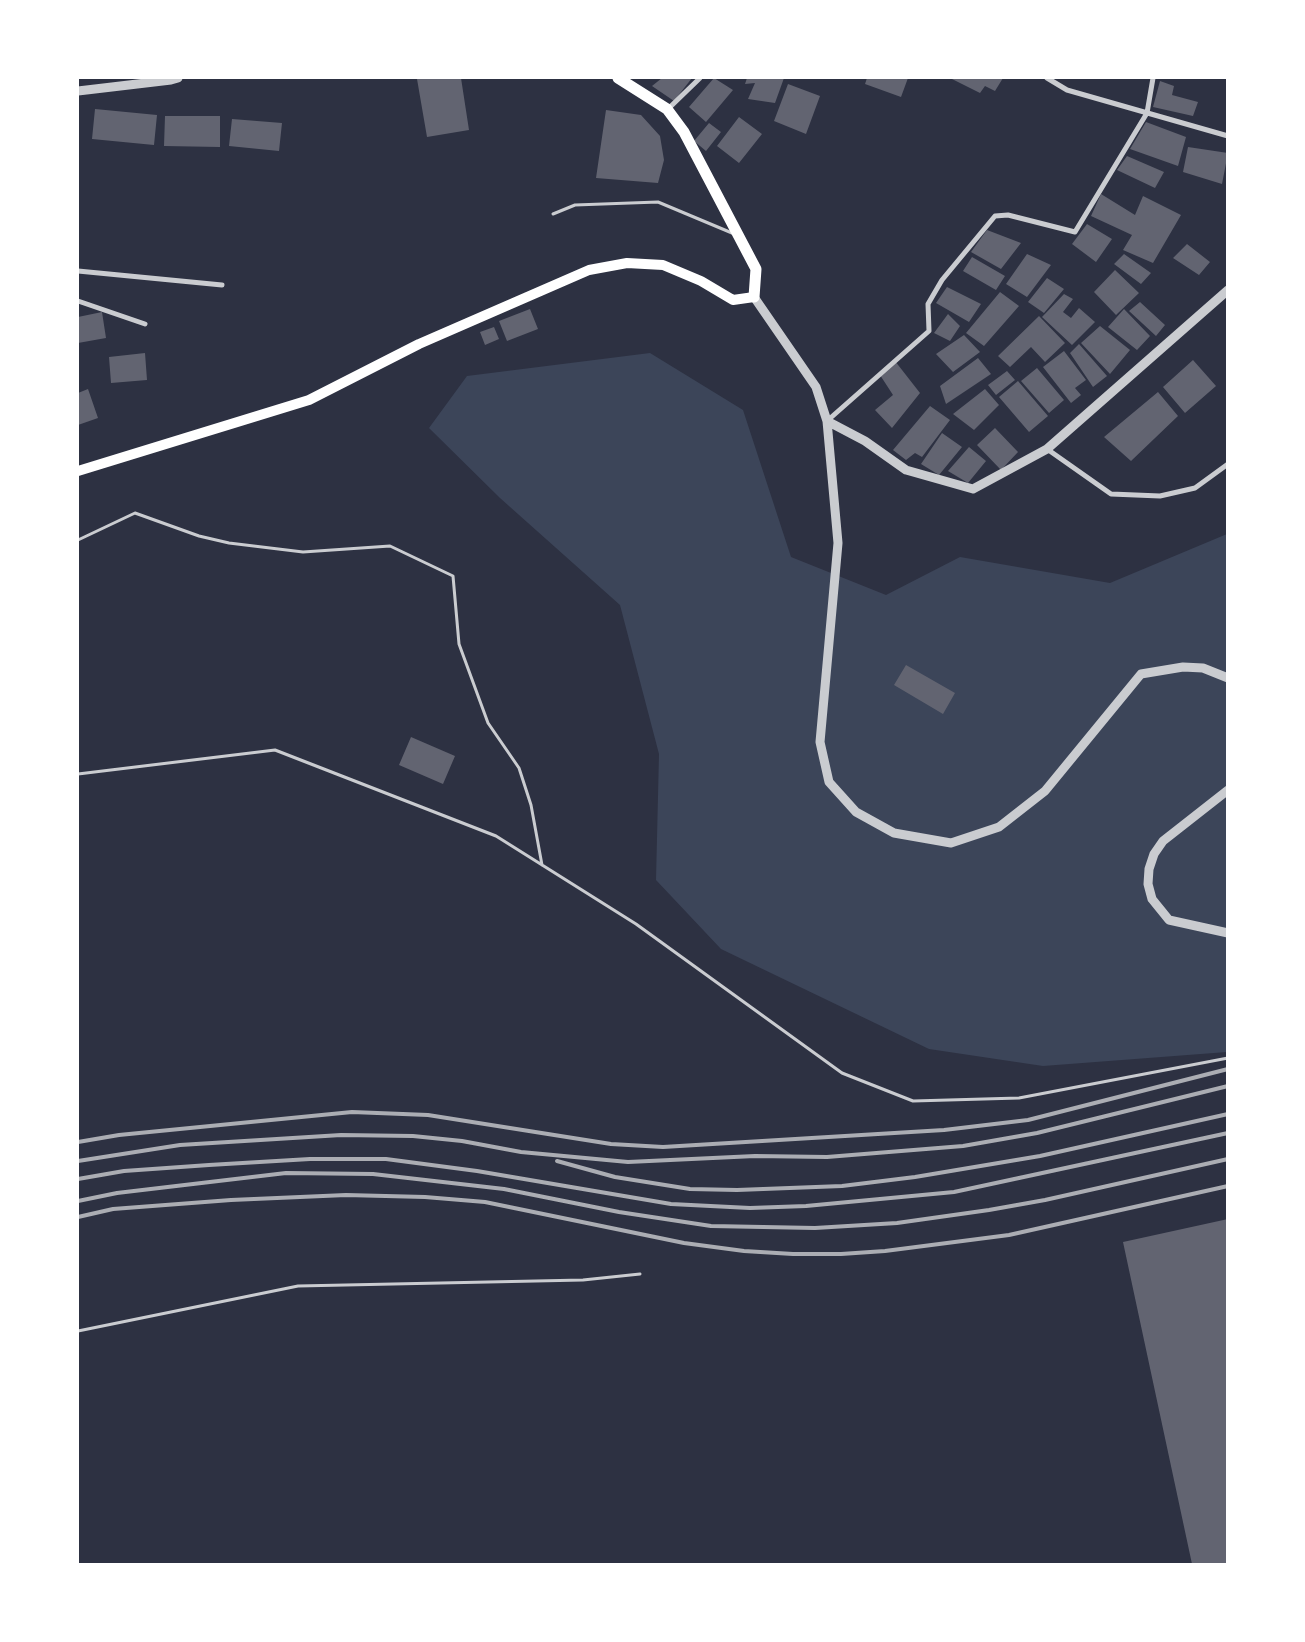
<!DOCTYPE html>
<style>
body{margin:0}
#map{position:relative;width:1305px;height:1642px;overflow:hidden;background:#2d3142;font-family:"Titillium Web",sans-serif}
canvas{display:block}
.frame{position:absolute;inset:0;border:79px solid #fff;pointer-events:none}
</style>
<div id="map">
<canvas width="1305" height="1642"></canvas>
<div class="frame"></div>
</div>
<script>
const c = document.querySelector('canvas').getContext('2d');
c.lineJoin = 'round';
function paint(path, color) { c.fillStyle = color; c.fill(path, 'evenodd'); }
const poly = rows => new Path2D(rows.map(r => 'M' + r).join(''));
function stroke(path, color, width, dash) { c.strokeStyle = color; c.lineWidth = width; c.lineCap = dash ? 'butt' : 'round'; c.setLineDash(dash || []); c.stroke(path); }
const green = poly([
 [650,353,743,410,791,557,886,595,960,557,1110,583,1227,534,1227,1052,1043,1066,929,1049,721,949,656,880,659,754,620,605,500,498,429,428,467,376]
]);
const building = poly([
 [428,78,461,78,469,130,427,137,417,79],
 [662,78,692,78,674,101,652,86],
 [714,78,733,90,706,122,689,107],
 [747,78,784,78,775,103,748,99,755,83,745,84],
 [867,78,908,78,901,97,865,84],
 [950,78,1003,78,995,91,985,86,980,93],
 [1160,81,1174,86,1172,95,1198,102,1193,116,1153,107],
 [788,84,820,96,806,134,774,121],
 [95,109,157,115,154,145,92,139],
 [606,110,641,115,660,136,664,160,658,183,596,178],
 [165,116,220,116,220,147,164,146],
 [739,117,762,134,739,163,717,146],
 [232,119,282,123,279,151,229,146],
 [1146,122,1186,137,1178,166,1130,149],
 [709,123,721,132,706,151,694,141],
 [1188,147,1228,153,1222,184,1183,172],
 [1127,156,1164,172,1155,188,1117,170],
 [1101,194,1135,215,1143,196,1181,215,1153,263,1123,250,1132,235,1091,216],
 [1087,224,1112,239,1096,262,1072,244],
 [987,230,1021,243,1001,269,971,252],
 [1187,244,1210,262,1199,275,1173,258],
 [1027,254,1051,265,1027,297,1006,284],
 [1124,254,1151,273,1141,284,1114,264],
 [972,257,1005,276,996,290,963,271],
 [1115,270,1139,293,1116,315,1094,292],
 [1047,278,1064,289,1044,313,1028,302],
 [947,287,981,304,969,322,936,303],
 [1000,292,1019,306,984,346,966,333],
 [1064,294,1073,299,1063,312,1071,318,1079,308,1095,322,1072,345,1042,317],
 [1140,302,1165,325,1156,336,1129,311],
 [530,309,538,329,507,341,499,321],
 [1124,309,1150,336,1137,350,1108,327],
 [102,312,106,338,78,343,78,317],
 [948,314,960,326,950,341,934,333],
 [1039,316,1065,343,1045,362,1031,347,1010,367,998,356],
 [1100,326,1130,350,1110,374,1081,343],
 [494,327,499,339,485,345,480,332],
 [964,335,980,352,953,372,936,354],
 [1079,344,1107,376,1093,387,1070,353],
 [1064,351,1086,380,1075,388,1081,395,1071,403,1043,367],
 [145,353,147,380,111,383,109,357],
 [978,358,991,374,946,404,940,386],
 [1193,360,1216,386,1185,413,1163,387],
 [895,361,920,393,892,428,875,410,893,395,880,375],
 [1037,368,1064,400,1049,413,1021,381],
 [1007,371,1015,380,996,395,988,385],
 [1018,381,1048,416,1029,432,999,397],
 [88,389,98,418,78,425,78,393],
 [985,389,999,405,974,430,953,414],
 [1158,392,1178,416,1131,461,1104,437],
 [930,406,950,420,922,457,915,453,906,460,893,450],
 [995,428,1018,452,1001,470,977,445],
 [942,433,962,447,939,475,921,464],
 [969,447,986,461,968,483,948,471],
 [906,665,955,693,943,714,894,685],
 [411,737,455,756,443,784,399,765],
 [1228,1219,1228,1563,1192,1564,1123,1242]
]);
const service = poly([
 [553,214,575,205,658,202,732,233],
 [78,540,135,513,199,536,229,543,303,552,390,546,453,576,459,644,488,723,519,768,531,805,542,865],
 [78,774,275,750,496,836,636,924,842,1073,913,1101,1019,1098,1228,1058],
 [78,1331,298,1286,583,1280,640,1274]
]);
const minor = poly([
 [1047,78,1067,90,1228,136],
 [668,109,700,78],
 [78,271,222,285],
 [78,301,145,324],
 [827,421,929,331,928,304,942,280,995,216,1008,215,1075,232,1147,113,1153,78],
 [1047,449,1111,494,1160,496,1195,488,1228,464]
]);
const tertiary = poly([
 [78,91,171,80,178,78],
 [754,297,816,387,827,421,838,543,820,742,829,782,856,812,894,833,951,843,999,827,1045,791,1141,674,1183,667,1203,668,1228,678],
 [827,421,865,441,906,470,973,489,1047,449,1228,290],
 [1228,790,1163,841,1154,854,1149,869,1148,884,1152,899,1169,920,1228,933]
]);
const secondary = poly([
 [78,471,309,400,419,344,589,270,627,263,663,265,701,281,733,300,754,297]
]);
const primary = poly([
 [618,78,667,109,684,132,756,269,754,297]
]);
const rail = poly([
 [78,1142,119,1135,352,1112,428,1115,611,1144,663,1147,944,1130,1028,1120,1228,1069],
 [78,1161,180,1145,341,1135,413,1136,462,1141,521,1152,628,1162,755,1156,827,1157,963,1146,1037,1133,1228,1086],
 [557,1161,615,1177,690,1189,737,1190,842,1186,915,1177,1040,1156,1228,1114],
 [78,1179,124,1171,209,1165,310,1159,386,1159,477,1171,671,1204,750,1208,806,1206,954,1192,1228,1133],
 [78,1201,117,1193,286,1173,373,1174,504,1189,619,1212,711,1226,815,1228,897,1223,989,1210,1045,1200,1228,1159],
 [78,1217,113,1209,231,1200,346,1195,425,1197,485,1202,684,1243,744,1251,793,1254,841,1254,885,1251,1009,1235,1228,1186]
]);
paint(green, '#3c4559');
paint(building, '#626471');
stroke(service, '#caccd0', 3);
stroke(minor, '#caccd0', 5);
stroke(tertiary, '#caccd0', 9);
stroke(secondary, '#fff', 10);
stroke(primary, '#fff', 11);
stroke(rail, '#abadb3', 4);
</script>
